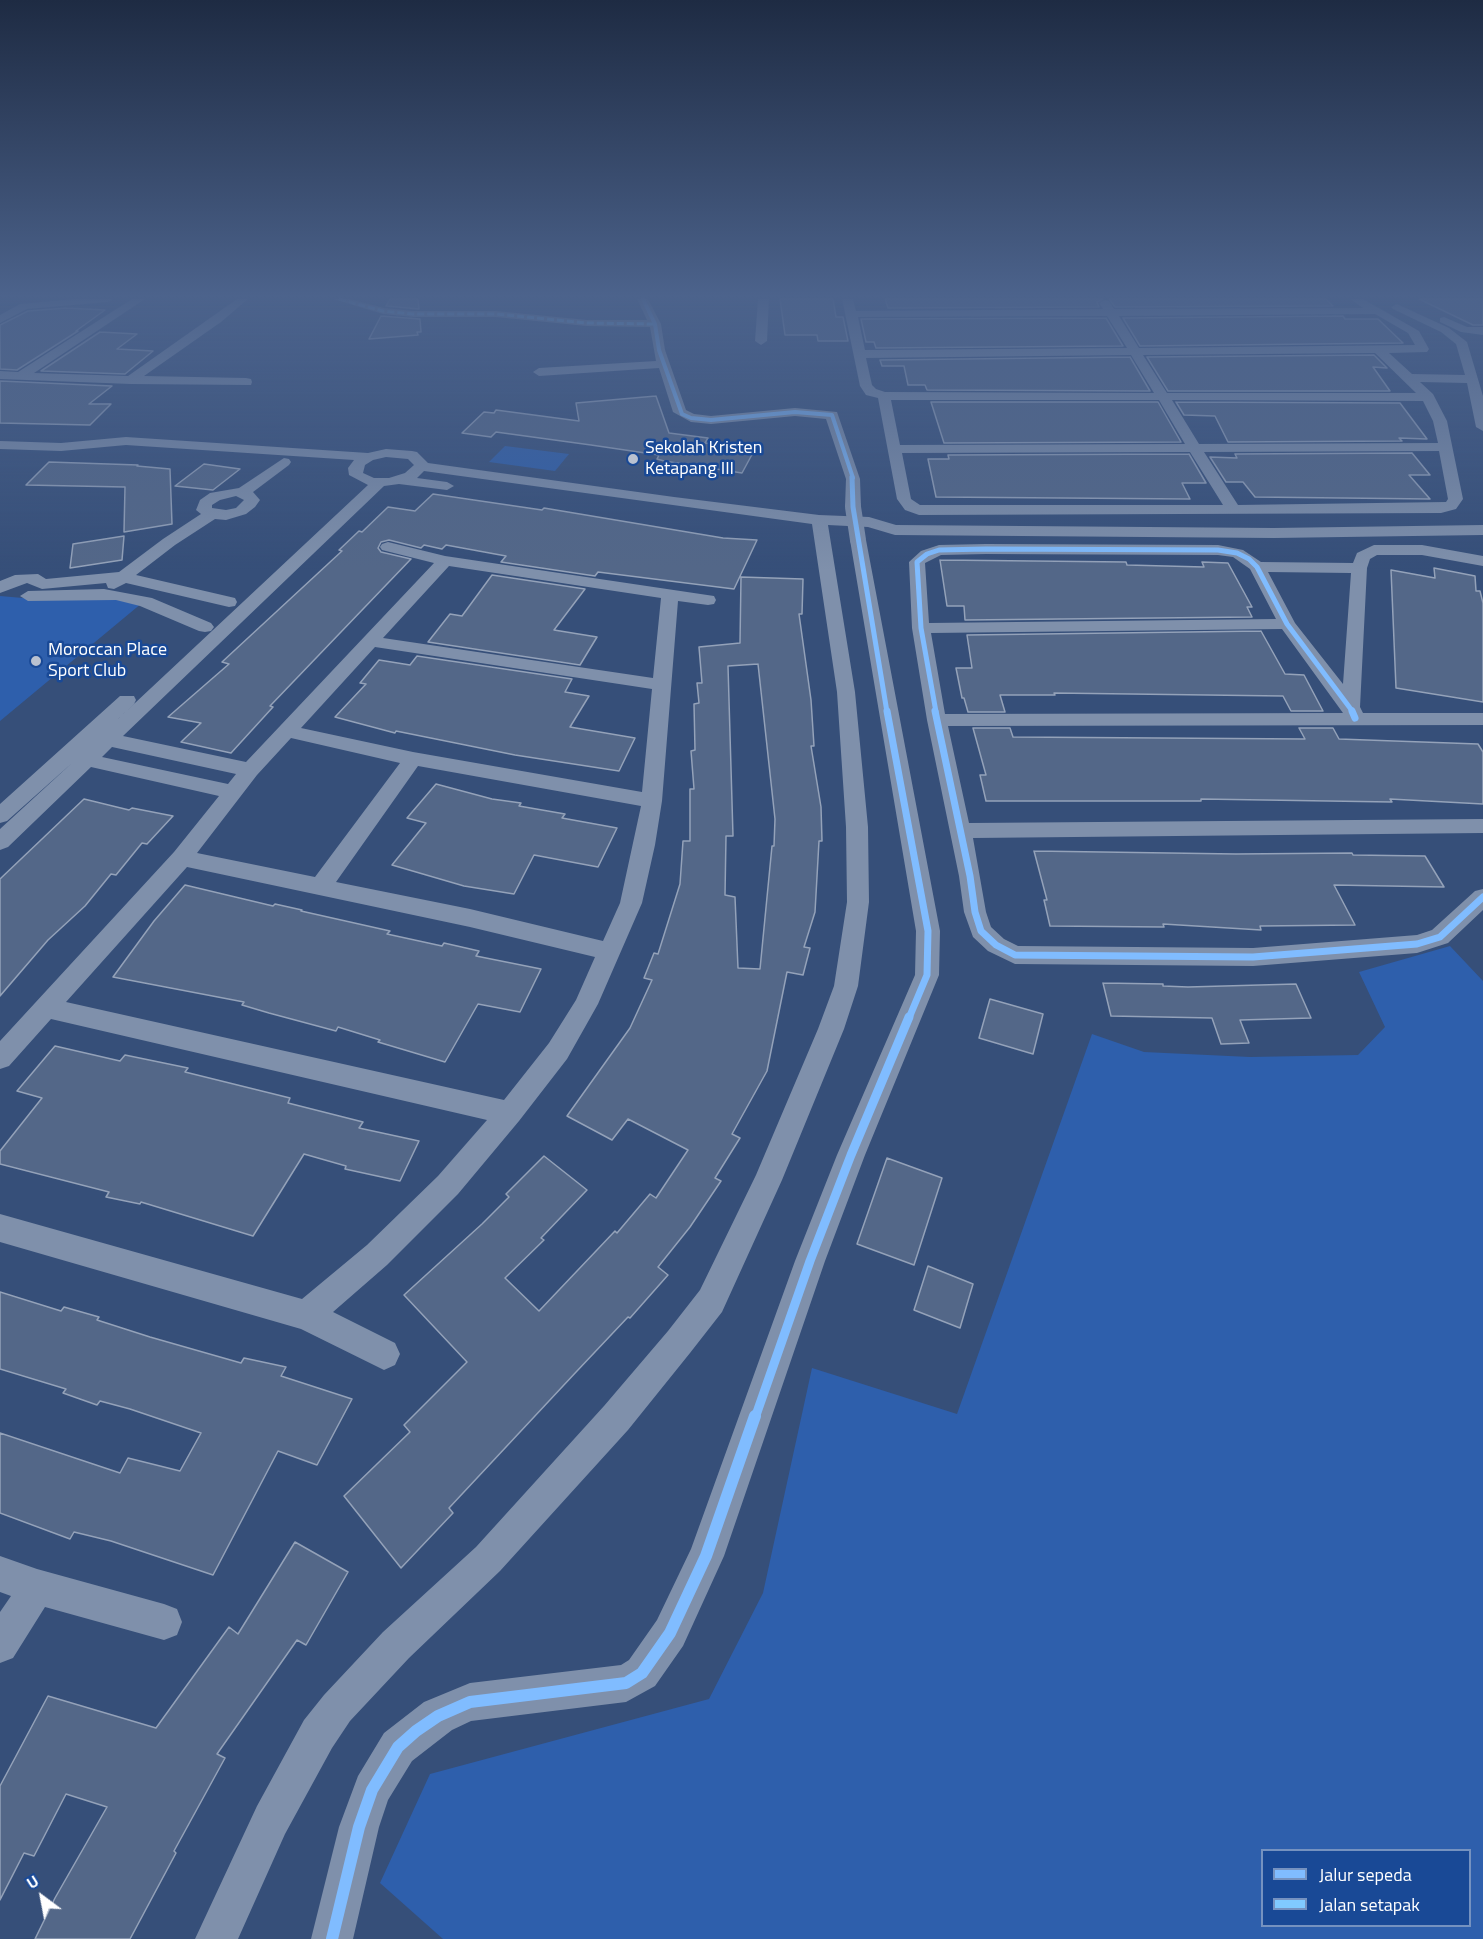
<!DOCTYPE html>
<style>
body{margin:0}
#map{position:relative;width:1483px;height:1939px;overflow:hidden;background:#364f79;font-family:"Titillium Web",sans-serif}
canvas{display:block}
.legend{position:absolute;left:1261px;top:1849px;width:210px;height:78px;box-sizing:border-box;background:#194996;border:2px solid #7592c0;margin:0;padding:8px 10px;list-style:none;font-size:18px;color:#fff}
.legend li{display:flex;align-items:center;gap:12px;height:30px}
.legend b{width:30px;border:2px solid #7592c0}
.north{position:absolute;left:12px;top:1867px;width:60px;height:60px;-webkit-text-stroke:4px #194996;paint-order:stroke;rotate:328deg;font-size:16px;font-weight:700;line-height:24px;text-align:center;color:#fff}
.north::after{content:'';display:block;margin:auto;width:21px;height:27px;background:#fff;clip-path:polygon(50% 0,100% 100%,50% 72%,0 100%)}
</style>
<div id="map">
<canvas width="1483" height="1939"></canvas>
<ul class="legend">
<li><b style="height:8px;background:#80bcff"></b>Jalur sepeda</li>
<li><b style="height:8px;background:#80caff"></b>Jalan setapak</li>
</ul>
<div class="north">U</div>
</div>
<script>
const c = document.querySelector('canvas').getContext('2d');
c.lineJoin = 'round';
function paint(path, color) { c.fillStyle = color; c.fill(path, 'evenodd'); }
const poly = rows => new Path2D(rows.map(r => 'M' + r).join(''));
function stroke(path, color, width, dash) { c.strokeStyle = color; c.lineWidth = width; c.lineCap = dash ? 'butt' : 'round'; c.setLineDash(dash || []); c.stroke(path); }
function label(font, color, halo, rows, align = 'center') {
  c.font = font + ' "Titillium Web",sans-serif'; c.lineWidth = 5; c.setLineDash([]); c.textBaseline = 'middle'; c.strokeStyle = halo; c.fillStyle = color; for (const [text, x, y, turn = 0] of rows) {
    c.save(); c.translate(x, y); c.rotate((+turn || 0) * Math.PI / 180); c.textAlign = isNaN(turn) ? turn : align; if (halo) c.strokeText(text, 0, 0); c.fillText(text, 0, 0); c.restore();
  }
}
const green = poly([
 [505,446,569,454,555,471,489,462],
 [0,596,46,600,148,598,0,721],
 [1450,946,1483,981,1483,1939,443,1939,380,1883,430,1774,709,1699,763,1593,812,1368,957,1414,1092,1034,1144,1052,1250,1057,1358,1055,1385,1027,1359,972],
 [1262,1850,1470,1850,1470,1926,1262,1926]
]);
const building = poly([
 [390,299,418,299,419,309,386,306,390,299],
 [780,299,833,299,836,317,843,317,848,341,818,341,817,335,785,335,780,299],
 [885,299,1103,299,1097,302,1099,307,888,308,885,299],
 [1109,299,1326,299,1333,306,1115,307,1109,299],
 [1419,299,1483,299,1483,325,1473,325,1419,299],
 [66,308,105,310,76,331,78,331,17,370,0,369,0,325,28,311,66,308],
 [381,316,420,319,421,332,417,332,418,335,369,339,381,316],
 [1343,316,1345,319,1378,319,1403,343,1140,346,1123,318,1343,316],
 [1106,318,1123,346,876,348,874,342,866,342,861,319,1106,318],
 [100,332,137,334,117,349,153,351,125,374,41,371,100,332],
 [1374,355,1387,368,1373,367,1390,391,1168,391,1147,357,1374,355],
 [1130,357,1150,391,927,390,925,385,908,385,904,366,882,366,880,360,1130,357],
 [0,381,112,386,89,404,111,404,90,425,0,423,0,381],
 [656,396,669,433,708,438,705,443,755,449,742,473,664,461,657,459,659,455,591,445,496,432,491,437,462,433,484,412,494,413,496,410,579,421,576,403,656,396],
 [931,402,1158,402,1181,442,944,443,931,402],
 [1176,402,1400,403,1427,439,1399,438,1402,441,1228,442,1215,416,1184,415,1176,402],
 [1412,453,1430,475,1409,475,1430,499,1255,497,1243,482,1226,482,1210,457,1237,458,1235,454,1412,453],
 [1189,454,1206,483,1182,483,1190,499,936,497,928,459,949,459,948,455,1189,454],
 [49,462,138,465,137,466,170,469,172,524,124,532,125,487,26,485,49,462],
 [204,464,240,469,213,490,175,486,204,464],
 [433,494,542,510,544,508,723,538,757,540,734,589,598,572,595,576,501,562,506,556,446,545,442,549,424,545,421,548,389,540,381,542,378,548,381,552,411,559,270,706,273,707,231,753,181,742,201,723,168,717,229,664,222,662,342,551,339,550,359,531,362,532,388,507,415,511,433,494],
 [124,536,122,560,70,568,73,544,124,536],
 [940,560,1126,562,1127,565,1204,567,1202,562,1228,563,1252,607,1247,607,1252,617,965,620,964,606,947,606,940,560],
 [1434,568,1475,576,1476,591,1480,591,1483,603,1483,702,1396,688,1391,570,1435,578,1434,568],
 [492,575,585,589,554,630,597,637,580,665,428,642,450,614,462,616,492,575],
 [741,577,803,579,802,614,799,614,811,700,814,746,811,746,821,807,822,841,819,841,815,912,804,947,810,948,803,975,787,972,767,1071,732,1134,740,1138,715,1178,721,1181,690,1227,658,1267,668,1275,630,1318,628,1317,577,1371,449,1508,453,1513,401,1568,344,1496,410,1432,404,1425,467,1362,404,1295,482,1224,509,1197,506,1194,544,1156,587,1190,541,1238,544,1240,505,1278,539,1311,615,1231,617,1233,650,1194,656,1198,688,1150,628,1119,612,1140,567,1116,630,1028,652,980,644,978,654,953,658,954,680,884,683,841,690,841,690,789,694,789,691,751,695,750,694,704,699,703,697,683,702,683,699,647,740,643,741,577],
 [758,664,775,819,774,846,772,846,760,969,738,968,735,897,725,895,726,836,733,836,728,666,758,664],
 [1261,631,1285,674,1304,675,1323,711,1291,711,1283,696,1054,693,1055,695,1000,695,1005,712,968,712,964,698,962,698,956,668,972,668,967,635,1261,631],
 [417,656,572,679,565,692,589,696,570,727,635,738,619,771,515,755,396,731,395,733,335,717,366,684,360,683,379,660,410,665,417,656],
 [973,728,1010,728,1013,737,1305,739,1299,728,1333,728,1339,739,1478,744,1483,752,1483,804,1390,799,1392,802,1201,799,1201,801,986,801,980,775,986,775,973,728],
 [436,784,492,799,521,803,519,806,565,814,562,818,617,828,598,867,534,855,514,894,464,886,392,865,426,823,407,818,436,784],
 [84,799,129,810,132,808,173,816,147,844,142,843,116,875,111,874,85,906,48,940,0,996,0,879,84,799],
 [1034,851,1236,854,1352,853,1353,855,1425,856,1444,887,1334,885,1355,925,1260,926,1261,930,1163,924,1164,927,1050,926,1044,900,1047,900,1034,851],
 [185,885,273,906,275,904,302,910,301,911,390,931,387,934,442,946,444,943,479,951,476,956,541,969,520,1012,478,1004,445,1062,378,1042,380,1040,338,1027,336,1031,269,1013,242,1005,244,1002,113,977,154,921,185,885],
 [1103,983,1163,984,1163,986,1188,987,1296,984,1311,1018,1240,1020,1249,1043,1221,1044,1212,1018,1111,1016,1103,983],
 [990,999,1043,1014,1033,1054,979,1038,990,999],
 [55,1046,120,1061,125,1055,188,1068,185,1072,290,1098,288,1103,363,1122,359,1128,419,1141,400,1181,345,1169,346,1166,304,1154,253,1236,141,1202,140,1204,106,1197,109,1192,0,1164,0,1151,42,1098,17,1091,55,1046],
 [887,1158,942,1178,914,1265,857,1244,887,1158],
 [928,1266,973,1284,960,1328,914,1310,928,1266],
 [0,1292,61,1311,64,1307,99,1317,97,1320,150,1337,241,1363,244,1358,286,1367,281,1376,352,1399,317,1465,278,1451,213,1575,111,1541,74,1532,70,1539,0,1513,0,1433,120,1473,128,1458,180,1471,201,1433,130,1409,100,1401,97,1405,63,1393,66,1389,0,1369,0,1292],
 [295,1542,348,1572,306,1645,297,1640,217,1754,225,1758,174,1851,176,1853,130,1939,35,1939,55,1898,107,1807,66,1794,34,1856,24,1853,0,1900,0,1786,48,1696,156,1728,229,1627,238,1634,295,1542]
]);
const minor = poly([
 [72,299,114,299,108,302,27,309,0,323,0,315,20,304,72,299],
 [132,299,145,299,34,373,128,376,237,299,248,299,221,322,144,376,246,378,251,379,252,382,251,385,131,384,0,379,0,371,18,372,132,299],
 [333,299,350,299,384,308,413,311,496,311,587,320,647,320,637,299,648,299,661,324,665,350,686,410,694,414,711,416,795,408,837,412,860,479,861,507,853,512,845,507,846,479,826,419,795,416,711,424,691,422,673,412,659,368,539,376,533,372,539,368,656,361,650,327,587,326,496,317,413,317,383,314,333,299],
 [758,299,769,299,767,341,761,345,755,341,758,299],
 [842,299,853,299,856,311,1103,309,1099,303,1105,300,1109,301,1114,309,1363,308,1350,299,1363,299,1419,331,1429,349,1427,352,1389,353,1412,374,1465,375,1456,344,1441,332,1393,309,1391,307,1397,304,1449,328,1467,342,1483,396,1483,431,1476,427,1467,383,1420,382,1433,394,1447,421,1463,499,1456,509,1441,513,919,515,905,510,897,499,878,398,866,395,860,386,842,299],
 [1375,314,1408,333,1415,345,1139,348,1119,316,1375,314],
 [1107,316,1127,348,865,350,858,317,1107,316],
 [1375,353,1416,393,1167,393,1143,355,1375,353],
 [1131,355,1154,393,885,392,876,389,872,385,866,358,1131,355],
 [891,400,1159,400,1185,444,900,445,891,400],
 [1172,400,1423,401,1433,421,1438,443,1199,444,1172,400],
 [1439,451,1448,499,1446,502,1238,505,1204,452,1439,451],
 [1190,452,1223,505,920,505,911,499,902,453,1190,452],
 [1444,317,1467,327,1483,327,1483,335,1461,332,1440,322,1440,318,1444,317],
 [126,437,368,453,386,449,412,451,417,452,428,463,674,497,819,515,869,517,896,525,1274,528,1483,525,1483,535,1274,538,895,535,868,527,828,525,855,692,868,827,869,902,858,986,844,1029,782,1180,722,1312,690,1353,628,1430,500,1571,409,1658,350,1721,332,1748,285,1834,238,1939,195,1939,257,1806,304,1720,324,1695,383,1632,476,1547,604,1406,668,1331,700,1290,756,1175,818,1029,834,986,847,902,846,827,837,692,812,524,424,471,417,478,447,482,454,486,447,490,399,484,384,486,123,736,246,762,434,563,382,550,380,547,382,544,388,542,445,556,714,596,716,600,714,604,708,605,678,601,662,801,655,845,642,903,598,1004,567,1059,519,1121,458,1194,387,1265,333,1312,395,1343,400,1354,395,1365,384,1370,301,1329,0,1242,0,1214,302,1299,367,1245,438,1176,487,1120,51,1019,9,1066,0,1069,0,1041,174,852,219,796,91,767,8,847,0,850,0,829,72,763,7,821,0,823,0,804,120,696,134,696,136,700,134,704,104,732,368,485,349,475,348,468,354,460,126,445,61,451,0,449,0,441,61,443,126,437],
 [386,457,408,459,414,465,405,473,389,478,374,478,363,473,365,465,373,460,386,457],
 [449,566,661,598,653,678,383,638,449,566],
 [375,647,652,689,642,792,413,752,301,728,375,647],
 [291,738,400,763,315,877,197,853,257,775,291,738],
 [112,747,236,774,228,784,102,757,112,747],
 [418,766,641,806,620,903,603,941,470,909,336,882,418,766],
 [187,867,470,927,595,957,576,1000,549,1043,504,1100,66,1002,187,867],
 [284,458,289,459,291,462,289,465,253,492,260,500,255,507,246,514,226,520,215,519,175,545,136,575,235,598,237,602,235,606,229,607,126,583,114,589,108,588,106,583,42,589,27,583,0,593,0,581,15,575,38,574,46,579,119,572,163,539,201,514,196,510,200,500,210,493,239,488,284,458],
 [236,496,244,500,236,508,226,510,212,508,212,505,220,500,236,496],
 [858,535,866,540,940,931,939,975,865,1155,825,1261,724,1556,683,1646,655,1686,626,1702,471,1721,452,1730,412,1761,388,1800,379,1827,353,1939,311,1939,339,1827,358,1776,384,1733,424,1702,470,1683,621,1665,629,1660,657,1620,691,1549,795,1261,837,1155,915,975,916,931,850,540,858,535],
 [986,544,1218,545,1243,550,1261,562,1353,563,1357,553,1374,545,1422,545,1483,556,1483,566,1422,555,1377,555,1370,559,1367,568,1360,707,1363,713,1483,713,1483,725,948,726,969,823,1483,819,1483,833,973,838,986,912,991,927,1004,939,1018,946,1253,948,1417,935,1432,930,1475,891,1483,889,1483,910,1448,943,1417,953,1253,966,1015,964,988,951,973,937,964,912,959,876,927,720,912,628,909,562,921,551,939,545,986,544],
 [986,554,1218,555,1233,557,1250,569,1276,619,929,623,925,563,941,555,986,554],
 [1268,572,1351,573,1343,684,1295,623,1268,572],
 [1282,629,1343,713,945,714,931,633,1282,629],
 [104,589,152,598,211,623,214,627,211,631,205,632,199,631,140,606,116,600,28,601,20,596,28,591,104,589],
 [0,1556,37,1569,164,1604,177,1609,182,1622,177,1635,164,1640,45,1607,13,1658,0,1663,0,1612,11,1596,0,1592,0,1556]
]);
const minorBridge = poly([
 [853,507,858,540]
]);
const quiet = poly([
 [339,299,383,311,413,314,496,314,587,323,655,324]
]);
const cyclewayFar4 = poly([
 [643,299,655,324,659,350,682,414,691,418,711,420,795,412,832,415,853,478]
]);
const cyclewayFar3 = poly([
 [852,477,853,507,887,712],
 [936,712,921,628,917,562,927,554,939,550,986,549,1218,550,1237,553,1249,559,1257,567,1287,624,1353,712]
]);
const cyclewayFar2 = poly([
 [887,711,928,931,927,975,909,1018],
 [935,711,970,876,975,912,981,931,996,945,1015,955,1253,957,1417,944,1440,937,1483,897],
 [1352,711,1355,718]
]);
const cyclewayFar1 = poly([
 [755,1418,810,1261,851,1155,909,1017]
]);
const cycleway = poly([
 [332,1939,359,1827,372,1790,398,1747,416,1731,438,1716,470,1702,626,1683,642,1673,670,1633,706,1556,755,1416]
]);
const markers = [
 [633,459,6,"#b9c1d0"],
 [36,661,6,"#b9c1d0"]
];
const farPoinames = [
 ["Sekolah Kristen",645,449],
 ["Ketapang III",645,470],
 ["Moroccan Place",48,651],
 ["Sport Club",48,672]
];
paint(green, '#2e5fac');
paint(building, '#536788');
stroke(building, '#94a2b9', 1.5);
paint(minor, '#7f90ab');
stroke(minorBridge, '#7f90ab', 16);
stroke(quiet, '#80caff', 3, [7, 3]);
stroke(cyclewayFar4, '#80bcff', 4);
stroke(cyclewayFar3, '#80bcff', 5);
stroke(cyclewayFar2, '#80bcff', 7);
stroke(cyclewayFar1, '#80bcff', 9);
stroke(cycleway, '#80bcff', 12);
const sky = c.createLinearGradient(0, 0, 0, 570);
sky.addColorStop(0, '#1e2b43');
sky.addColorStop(0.52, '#4c638c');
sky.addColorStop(1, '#4c638c00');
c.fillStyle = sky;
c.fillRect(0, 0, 1483, 570);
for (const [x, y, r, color] of markers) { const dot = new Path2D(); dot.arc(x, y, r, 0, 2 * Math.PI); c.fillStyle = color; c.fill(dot); stroke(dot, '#194996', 2); }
label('18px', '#fff', '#194996', farPoinames, 'left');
</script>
